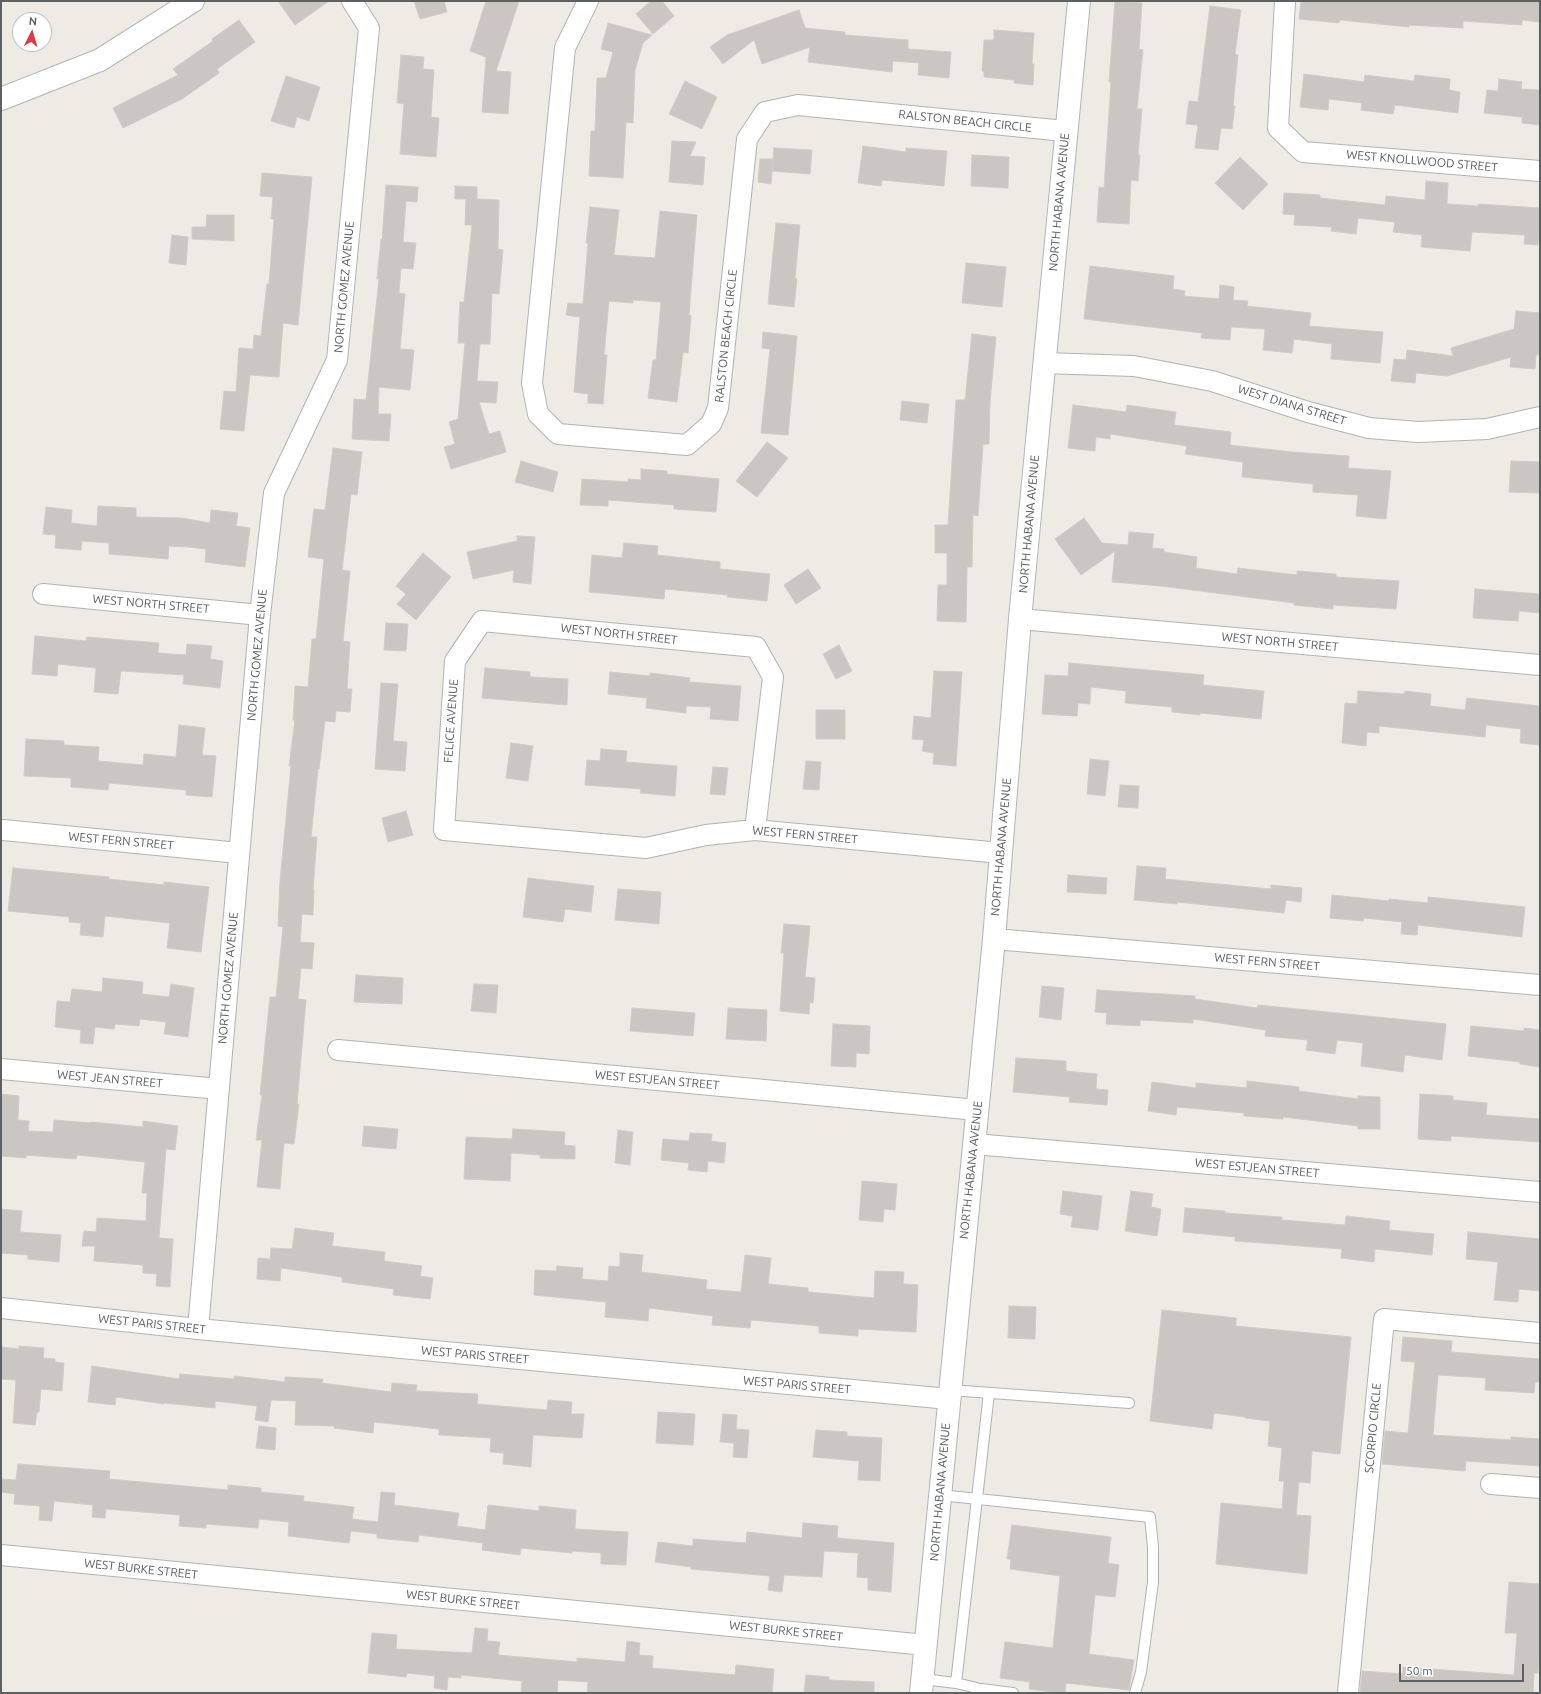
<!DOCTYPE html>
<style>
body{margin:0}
#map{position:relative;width:1541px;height:1694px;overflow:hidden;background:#eeebe5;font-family:Ubuntu,sans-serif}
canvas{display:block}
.frame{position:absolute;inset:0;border:2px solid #5d6164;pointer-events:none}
.north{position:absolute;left:12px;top:12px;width:40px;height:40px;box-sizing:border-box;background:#fff;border:1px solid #bec0c1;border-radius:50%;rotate:5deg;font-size:11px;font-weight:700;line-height:16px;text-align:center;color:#5d6164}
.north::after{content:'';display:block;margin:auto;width:14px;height:18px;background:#df3a47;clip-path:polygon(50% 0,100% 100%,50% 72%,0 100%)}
.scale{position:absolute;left:1399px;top:1664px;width:125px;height:18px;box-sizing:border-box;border:2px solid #5d6164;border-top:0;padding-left:5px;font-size:12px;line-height:14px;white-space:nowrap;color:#5d6164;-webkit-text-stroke:3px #fff;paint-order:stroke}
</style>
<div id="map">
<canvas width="1541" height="1694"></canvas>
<div class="frame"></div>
<div class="north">N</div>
<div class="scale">50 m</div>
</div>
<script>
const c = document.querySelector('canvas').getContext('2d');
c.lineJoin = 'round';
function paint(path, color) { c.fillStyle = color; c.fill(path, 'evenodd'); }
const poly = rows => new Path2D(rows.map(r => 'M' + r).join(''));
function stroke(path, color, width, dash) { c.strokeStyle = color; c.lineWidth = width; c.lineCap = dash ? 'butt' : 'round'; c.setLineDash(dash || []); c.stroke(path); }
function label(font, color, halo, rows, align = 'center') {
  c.font = font + ' Ubuntu,sans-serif'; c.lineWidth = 3; c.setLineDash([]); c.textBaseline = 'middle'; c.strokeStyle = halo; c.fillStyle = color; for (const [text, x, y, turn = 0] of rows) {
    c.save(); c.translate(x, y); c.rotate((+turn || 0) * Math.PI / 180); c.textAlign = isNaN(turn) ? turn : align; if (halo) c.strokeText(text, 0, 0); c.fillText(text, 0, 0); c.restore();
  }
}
const building = poly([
 [278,1,329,1,295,25,278,1],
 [414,1,444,1,447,12,420,19,414,1],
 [486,1,519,1,496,71,511,72,508,114,482,112,486,57,470,51,486,1],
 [651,1,662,1,674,16,653,34,636,14,651,1],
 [1115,1,1142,3,1139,49,1143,50,1137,109,1142,109,1138,155,1140,155,1138,181,1131,180,1129,224,1097,222,1099,187,1104,188,1111,82,1109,82,1115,1],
 [1301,1,1540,1,1540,22,1522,20,1522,25,1463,21,1463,28,1409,25,1409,27,1340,20,1339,23,1299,19,1301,1],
 [1210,6,1241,10,1235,54,1238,55,1233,106,1235,106,1232,129,1221,128,1218,150,1195,148,1198,125,1186,124,1189,101,1198,102,1210,6],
 [799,10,805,28,845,32,845,35,908,40,908,49,951,52,949,78,918,75,919,63,893,61,892,72,808,62,810,47,762,64,754,40,723,64,710,47,727,35,799,10],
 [239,20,255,42,217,69,219,73,182,99,123,128,113,108,178,75,173,69,213,41,212,39,239,20],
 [608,23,652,35,643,43,635,70,633,123,626,122,623,178,589,176,591,131,595,131,597,78,606,78,613,52,601,49,608,23],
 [994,30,1034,33,1032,64,1034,64,1033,85,1014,83,1014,80,984,77,984,72,982,71,984,40,994,40,994,30],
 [401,55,424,57,423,69,434,70,431,117,439,118,436,157,400,154,404,104,397,103,401,55],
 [1304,74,1364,82,1365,75,1414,81,1415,75,1450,79,1449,90,1460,92,1458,113,1395,105,1393,114,1361,110,1362,103,1329,99,1328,110,1300,107,1304,74],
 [286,76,320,87,309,121,297,117,294,128,271,121,286,76],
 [1499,79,1522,82,1521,89,1540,90,1540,125,1522,123,1522,117,1484,113,1487,90,1498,91,1499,79],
 [685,81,717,97,702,129,669,114,685,81],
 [672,141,696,142,690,156,705,157,703,185,669,182,672,141],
 [863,146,906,152,906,148,947,151,944,186,882,180,881,186,858,183,863,146],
 [774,148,812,150,810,174,772,171,774,148],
 [972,155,1009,157,1008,188,971,186,972,155],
 [1240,157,1268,184,1243,210,1215,183,1240,157],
 [760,159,773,159,771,184,758,182,760,159],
 [262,173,312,177,298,325,283,323,279,377,250,375,244,431,220,429,224,391,236,392,239,348,253,349,254,335,261,336,267,284,269,284,274,219,271,219,273,197,260,196,262,173],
 [1426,181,1448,183,1447,204,1478,206,1478,204,1540,208,1540,233,1539,233,1538,245,1524,244,1525,235,1472,232,1470,251,1421,247,1422,235,1393,232,1395,222,1358,218,1356,234,1331,231,1332,227,1294,225,1295,215,1283,214,1284,193,1320,195,1320,198,1385,205,1386,196,1425,200,1426,181],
 [386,185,418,187,417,202,406,201,403,242,416,243,413,269,401,268,399,293,405,294,400,349,414,350,410,390,379,387,378,414,391,414,389,441,352,439,354,399,366,400,379,279,377,279,381,239,382,240,386,185],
 [455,186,477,187,477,199,499,200,498,249,503,250,499,294,492,293,490,344,480,344,477,381,498,382,496,403,479,402,489,434,500,431,506,452,451,469,444,447,455,444,449,422,458,419,465,343,458,343,460,302,464,302,472,225,465,225,466,199,455,199,455,186],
 [590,207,619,210,614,255,655,258,660,211,697,215,689,315,691,316,688,353,683,352,677,402,648,398,653,360,656,360,661,302,633,300,633,303,609,301,604,355,607,355,603,404,588,403,588,394,574,392,580,317,566,315,568,303,583,304,588,243,586,243,590,207],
 [207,215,234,215,234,241,192,239,192,227,206,227,207,215],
 [776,223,800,225,795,278,797,279,794,307,768,304,776,223],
 [172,235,188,237,186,265,169,263,172,235],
 [966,263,1006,267,1002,307,962,303,966,263],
 [1090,266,1174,276,1173,289,1185,291,1184,296,1219,299,1220,285,1234,287,1233,300,1248,301,1247,306,1311,313,1309,326,1383,332,1380,363,1331,359,1332,344,1294,339,1292,353,1263,350,1265,329,1231,327,1230,340,1201,338,1202,333,1084,319,1090,266],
 [1516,311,1540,313,1540,355,1536,355,1535,369,1510,367,1511,357,1447,376,1416,373,1415,383,1391,381,1394,359,1406,360,1407,350,1453,356,1451,348,1514,329,1516,311],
 [763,332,797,336,788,435,761,433,770,349,762,348,763,332],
 [972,334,996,337,990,402,989,444,983,444,978,516,973,515,972,567,967,567,966,622,937,621,938,585,947,585,947,553,935,553,935,525,948,525,956,400,965,400,972,334],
 [902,401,929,404,927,423,900,420,902,401],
 [1073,405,1126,412,1127,405,1176,412,1174,425,1231,432,1230,445,1292,452,1349,456,1348,468,1391,471,1386,519,1356,516,1358,495,1313,492,1313,484,1242,477,1243,462,1185,454,1187,446,1110,434,1110,439,1096,437,1095,451,1068,448,1073,405],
 [767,442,788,458,757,497,736,481,767,442],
 [333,448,362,452,357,495,351,494,342,570,350,571,343,641,350,642,347,689,352,689,350,712,336,711,335,722,325,721,319,769,318,769,311,837,317,837,313,890,314,890,313,915,302,914,300,942,314,943,312,969,301,968,298,999,306,1000,297,1104,299,1104,294,1144,284,1143,280,1189,257,1187,262,1140,256,1140,262,1095,260,1095,265,1045,270,997,276,997,283,927,278,926,280,881,291,766,289,766,295,720,293,720,295,686,308,687,312,639,316,639,324,559,308,557,314,509,325,510,333,448],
 [521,461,558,472,553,492,515,482,521,461],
 [1511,461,1540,462,1540,493,1509,492,1511,461],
 [641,469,667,471,667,474,719,479,716,512,674,509,674,505,608,500,608,506,580,505,582,479,628,482,628,479,641,480,641,469],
 [98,506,136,508,136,517,182,518,210,523,211,510,238,513,236,526,250,528,245,567,205,562,206,549,189,547,169,546,168,559,109,554,109,543,82,541,81,550,55,548,56,535,43,534,46,507,72,510,71,523,97,526,98,506],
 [1084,518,1102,543,1128,545,1129,532,1154,534,1152,548,1164,549,1164,552,1197,557,1196,568,1237,574,1238,568,1297,575,1297,571,1336,574,1336,577,1399,581,1396,609,1333,605,1333,609,1294,605,1294,603,1161,586,1112,582,1115,551,1081,575,1055,539,1084,518],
 [517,536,535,537,531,584,513,582,514,570,473,579,467,552,517,541,517,536],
 [624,543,658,546,657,555,720,562,720,569,770,574,767,601,727,597,728,595,665,589,664,599,589,592,592,555,622,558,624,543],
 [423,553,451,577,416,620,397,604,406,594,396,586,423,553],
 [808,569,821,588,796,604,784,585,808,569],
 [1475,589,1540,594,1540,613,1519,611,1518,621,1473,618,1475,589],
 [386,623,408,624,406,651,384,650,386,623],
 [35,636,86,641,87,637,159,643,158,653,186,655,187,644,212,646,210,659,223,661,220,688,183,684,184,675,121,671,118,694,94,692,96,668,58,664,57,676,32,674,35,636],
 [839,645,852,671,836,679,823,654,839,645],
 [1069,663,1204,675,1203,685,1264,691,1261,719,1200,713,1200,715,1172,712,1172,707,1125,703,1126,691,1091,687,1090,704,1078,703,1077,716,1042,714,1045,675,1068,676,1069,663],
 [485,668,530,672,530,677,568,679,567,705,482,698,485,668],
 [934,671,962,672,956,766,933,764,934,753,922,751,924,740,912,739,914,716,931,718,934,671],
 [610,672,650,676,650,673,690,678,689,682,741,686,738,721,710,719,711,707,686,706,686,713,646,708,647,698,608,694,610,672],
 [381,683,398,684,393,741,407,742,405,771,375,769,381,683],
 [1358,691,1404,694,1405,691,1431,694,1430,706,1465,710,1467,698,1540,706,1540,745,1520,743,1521,729,1486,725,1485,737,1379,726,1379,733,1367,732,1366,746,1342,743,1345,703,1357,704,1358,691],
 [816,710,845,710,845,739,816,739,816,710],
 [179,725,205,728,202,755,216,756,212,797,186,795,186,790,109,783,108,790,71,787,71,778,24,776,26,739,64,741,64,745,99,747,98,761,143,765,144,754,176,757,179,725],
 [511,743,533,746,528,781,506,778,511,743],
 [601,749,627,751,626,762,677,766,675,796,640,793,641,789,585,785,587,760,600,761,601,749],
 [1090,759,1109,761,1105,796,1087,794,1090,759],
 [806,761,821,762,819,790,803,789,806,761],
 [713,767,728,768,725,795,710,794,713,767],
 [1120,785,1139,786,1138,808,1118,807,1120,785],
 [406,811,413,835,388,842,382,818,406,811],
 [1137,866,1166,868,1165,879,1271,889,1271,885,1302,888,1301,902,1286,900,1284,913,1177,902,1177,904,1134,900,1137,866],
 [13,868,109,877,109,879,164,885,164,882,209,887,201,952,167,948,170,923,105,916,103,937,80,935,81,923,69,922,69,917,8,911,13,868],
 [1068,875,1107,878,1106,894,1067,892,1068,875],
 [528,878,594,886,591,912,565,909,563,922,523,917,528,878],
 [618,889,661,892,659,924,615,920,618,889],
 [1332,895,1389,901,1389,899,1428,903,1428,897,1525,907,1522,937,1418,925,1417,935,1401,934,1402,922,1364,918,1363,921,1330,918,1332,895],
 [784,924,810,926,805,977,815,978,813,1003,810,1002,809,1014,780,1011,784,953,781,953,784,924],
 [356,975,403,978,402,1004,354,1002,356,975],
 [103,978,143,982,142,994,169,997,171,984,194,988,188,1037,164,1034,166,1022,140,1019,139,1026,115,1024,114,1029,95,1027,93,1044,80,1043,81,1030,55,1027,57,1001,70,1002,72,989,102,992,103,978],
 [474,984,498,985,496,1013,471,1011,474,984],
 [1042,986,1064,988,1061,1020,1039,1017,1042,986],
 [1097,990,1195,996,1195,999,1257,1008,1258,1005,1446,1024,1442,1060,1405,1055,1403,1072,1361,1066,1363,1043,1337,1040,1335,1054,1306,1050,1308,1040,1265,1036,1266,1030,1193,1019,1193,1023,1140,1020,1140,1026,1106,1024,1107,1013,1095,1012,1097,990],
 [632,1008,695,1013,693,1036,630,1031,632,1008],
 [728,1008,767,1010,766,1041,726,1039,728,1008],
 [833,1024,870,1026,869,1054,856,1053,856,1067,831,1066,833,1024],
 [1471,1026,1524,1031,1524,1028,1540,1030,1540,1067,1520,1064,1520,1062,1468,1056,1471,1026],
 [1016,1058,1066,1061,1066,1071,1097,1074,1096,1089,1108,1090,1107,1105,1069,1102,1070,1097,1013,1092,1016,1058],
 [1247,1081,1299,1087,1299,1091,1358,1099,1358,1096,1380,1097,1380,1129,1358,1129,1358,1126,1283,1117,1283,1119,1244,1116,1244,1113,1177,1107,1176,1115,1148,1111,1152,1082,1196,1088,1196,1083,1247,1088,1247,1081],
 [1,1094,19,1096,18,1120,29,1121,28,1131,53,1132,54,1120,91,1123,91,1122,143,1127,143,1121,178,1126,175,1150,166,1149,159,1238,173,1239,170,1287,156,1286,157,1274,143,1273,143,1265,94,1261,95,1246,82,1246,84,1231,96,1232,97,1218,146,1221,147,1193,142,1193,145,1162,77,1155,76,1159,26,1155,26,1158,1,1156,1,1094],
 [1420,1094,1453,1096,1453,1100,1487,1103,1486,1115,1540,1119,1540,1142,1451,1136,1451,1141,1418,1139,1420,1094],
 [364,1126,398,1129,396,1149,362,1146,364,1126],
 [513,1129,565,1132,564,1145,575,1146,575,1159,540,1158,540,1155,511,1153,510,1181,464,1179,466,1137,512,1139,513,1129],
 [618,1130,633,1132,630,1165,615,1163,618,1130],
 [690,1133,712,1134,711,1141,726,1143,724,1163,708,1161,707,1172,688,1170,689,1163,661,1160,663,1139,689,1141,690,1133],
 [862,1181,897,1184,895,1210,884,1209,883,1222,859,1220,862,1181],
 [1063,1191,1102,1196,1098,1230,1071,1227,1073,1216,1060,1214,1063,1191],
 [1131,1191,1153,1194,1151,1207,1161,1209,1157,1236,1125,1231,1131,1191],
 [1185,1208,1225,1211,1225,1213,1282,1217,1282,1220,1345,1225,1346,1216,1390,1221,1389,1230,1434,1234,1432,1255,1375,1249,1374,1262,1341,1258,1342,1249,1235,1241,1235,1237,1183,1232,1185,1208],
 [1,1209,22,1211,20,1232,61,1235,59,1262,28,1259,28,1255,1,1253,1,1209],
 [295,1228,334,1233,332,1246,385,1252,384,1261,422,1266,420,1276,433,1278,430,1299,393,1295,394,1289,342,1282,342,1277,281,1268,280,1281,257,1279,258,1258,270,1259,271,1248,292,1249,295,1228],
 [1468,1232,1540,1239,1540,1291,1519,1289,1518,1302,1494,1300,1498,1262,1466,1259,1468,1232],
 [620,1253,643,1255,641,1272,707,1280,706,1289,741,1292,745,1255,771,1258,768,1284,808,1288,808,1292,874,1298,875,1271,904,1272,903,1284,918,1285,916,1332,858,1329,858,1336,819,1333,819,1326,751,1320,750,1328,712,1325,713,1316,649,1308,648,1321,605,1317,606,1302,534,1295,535,1270,556,1271,557,1266,583,1268,582,1279,608,1281,609,1266,620,1267,620,1253],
 [1009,1306,1036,1307,1035,1339,1008,1338,1009,1306],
 [1162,1310,1236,1318,1236,1326,1351,1337,1340,1454,1312,1451,1310,1483,1299,1482,1296,1515,1311,1516,1307,1574,1216,1564,1221,1503,1282,1509,1284,1481,1279,1481,1282,1448,1268,1446,1270,1421,1245,1418,1245,1417,1214,1413,1212,1429,1150,1421,1162,1310],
 [1403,1337,1452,1341,1451,1352,1540,1359,1540,1382,1535,1382,1534,1393,1485,1390,1486,1378,1438,1375,1433,1435,1511,1440,1511,1437,1540,1439,1540,1466,1466,1461,1465,1471,1382,1464,1385,1431,1408,1433,1415,1362,1401,1361,1403,1337],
 [19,1346,44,1348,43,1358,55,1359,55,1362,64,1363,62,1391,41,1389,39,1412,37,1412,35,1425,13,1423,16,1380,1,1379,1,1347,19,1349,19,1346],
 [92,1366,179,1379,180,1374,234,1379,234,1376,285,1382,285,1377,323,1379,322,1383,391,1392,392,1383,417,1385,416,1391,478,1394,477,1404,547,1410,548,1400,572,1402,571,1414,584,1414,582,1438,533,1435,531,1467,503,1464,504,1453,490,1452,491,1438,439,1435,439,1429,374,1422,373,1433,334,1428,334,1426,295,1425,296,1401,271,1400,268,1422,255,1420,257,1406,215,1401,215,1408,164,1403,164,1404,116,1397,115,1405,88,1402,92,1366],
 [658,1412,695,1414,693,1445,656,1443,658,1412],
 [723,1414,737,1415,736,1429,749,1430,747,1458,733,1457,734,1443,720,1442,723,1414],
 [259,1426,276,1428,275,1450,256,1448,259,1426],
 [816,1430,847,1432,847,1436,882,1438,880,1481,858,1480,859,1461,813,1457,816,1430],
 [18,1464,110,1471,109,1479,228,1490,228,1485,261,1488,261,1492,304,1496,303,1501,354,1507,352,1519,378,1522,381,1492,395,1493,394,1505,459,1513,457,1526,485,1530,488,1505,539,1511,539,1506,576,1510,575,1529,628,1532,626,1565,601,1564,601,1553,572,1551,572,1553,521,1548,520,1555,482,1550,483,1543,419,1535,418,1542,377,1538,377,1534,351,1531,349,1543,288,1536,289,1522,259,1519,258,1528,206,1524,206,1528,179,1526,180,1515,106,1509,105,1518,92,1517,93,1505,54,1501,52,1521,39,1520,40,1506,14,1504,15,1494,1,1492,1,1479,16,1480,18,1464],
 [803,1523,838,1526,837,1538,894,1543,891,1592,868,1590,868,1578,857,1577,858,1553,824,1551,822,1577,784,1575,782,1592,768,1590,770,1576,691,1569,691,1567,655,1562,658,1542,693,1546,693,1539,746,1543,747,1532,802,1538,803,1523],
 [1012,1525,1111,1537,1108,1563,1119,1565,1115,1597,1095,1595,1089,1654,1134,1660,1129,1690,1066,1683,1065,1693,1060,1693,1029,1689,1030,1682,1000,1678,1005,1642,1053,1648,1060,1576,1010,1569,1011,1559,1007,1559,1012,1525],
 [1509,1582,1540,1584,1540,1647,1538,1673,1534,1673,1533,1693,1360,1693,1362,1671,1403,1674,1403,1667,1514,1675,1517,1633,1505,1633,1509,1582],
 [475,1628,488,1629,487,1641,500,1642,498,1655,577,1662,577,1658,625,1662,627,1641,640,1643,639,1655,653,1656,652,1668,735,1675,736,1665,774,1669,772,1693,587,1693,588,1682,558,1680,557,1693,521,1693,522,1681,461,1675,461,1678,448,1677,447,1690,434,1688,435,1676,407,1673,406,1677,368,1673,372,1633,397,1635,396,1649,472,1653,475,1628],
 [806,1675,829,1677,829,1680,874,1682,874,1693,804,1693,806,1675]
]);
const lane = poly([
 [950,1390,1129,1403],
 [940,1495,1150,1517,1153,1547,1153,1582,1141,1672,1135,1693],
 [923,1679,956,1683,981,1689,1013,1693],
 [956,1683,989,1393]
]);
const street = poly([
 [588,1,565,48,532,383,538,414,558,434,687,445,711,424,718,408,747,139,765,112,798,105,1065,131],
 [1285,1,1278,128,1303,152,1540,171],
 [1044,363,1134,366,1212,381,1308,412,1369,428,1418,432,1487,429,1540,417],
 [43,594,260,615],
 [1020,619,1540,665],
 [3,830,239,853],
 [755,830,773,677,756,647,482,621,455,661,444,830,646,848,706,835,755,830,1001,853],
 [994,939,1540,985],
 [338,1050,977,1110],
 [1,1069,219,1089],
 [974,1144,1540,1192],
 [1,1308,198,1329,949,1399],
 [198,1329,260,615,274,493,337,360,369,28,352,1],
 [1491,1484,1540,1488],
 [1,1555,926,1645],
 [1348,1693,1384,1319,1540,1333]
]);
const secondary = poly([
 [1,99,100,60,193,1],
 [921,1693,994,939,1020,619,1079,1]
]);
const streetNames = [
 ["RALSTON BEACH CIRCLE",965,121,6],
 ["WEST KNOLLWOOD STREET",1422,161,5],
 ["NORTH HABANA AVENUE",1059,202,-85],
 ["NORTH GOMEZ AVENUE",344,287,-85],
 ["RALSTON BEACH CIRCLE",726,336,-84],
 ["WEST DIANA STREET",1292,405,17],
 ["NORTH HABANA AVENUE",1029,524,-85],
 ["WEST NORTH STREET",151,604,5],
 ["WEST NORTH STREET",619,634,6],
 ["WEST NORTH STREET",1280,642,5],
 ["NORTH GOMEZ AVENUE",257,655,-85],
 ["FELICE AVENUE",451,721,-86],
 ["WEST FERN STREET",805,835,5],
 ["WEST FERN STREET",121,841,5],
 ["NORTH HABANA AVENUE",1001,847,-85],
 ["WEST FERN STREET",1267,962,5],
 ["NORTH GOMEZ AVENUE",228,978,-85],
 ["WEST JEAN STREET",110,1079,5],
 ["WEST ESTJEAN STREET",657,1080,5],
 ["WEST ESTJEAN STREET",1257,1168,5],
 ["NORTH HABANA AVENUE",971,1170,-84],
 ["WEST PARIS STREET",152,1324,6],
 ["WEST PARIS STREET",475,1355,5],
 ["WEST PARIS STREET",797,1385,5],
 ["SCORPIO CIRCLE",1373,1428,-85],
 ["NORTH HABANA AVENUE",940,1492,-85],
 ["WEST BURKE STREET",141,1569,6],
 ["WEST BURKE STREET",463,1600,6],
 ["WEST BURKE STREET",786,1631,6]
];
paint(building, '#cac6c2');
stroke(building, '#d3cbc3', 1);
stroke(lane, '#b0b3b6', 12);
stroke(street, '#b0b3b6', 22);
stroke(secondary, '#b1b5b9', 24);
stroke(lane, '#fff', 10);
stroke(street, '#fff', 20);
stroke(secondary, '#fff', 22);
label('12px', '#5d6164', '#fff', streetNames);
</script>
